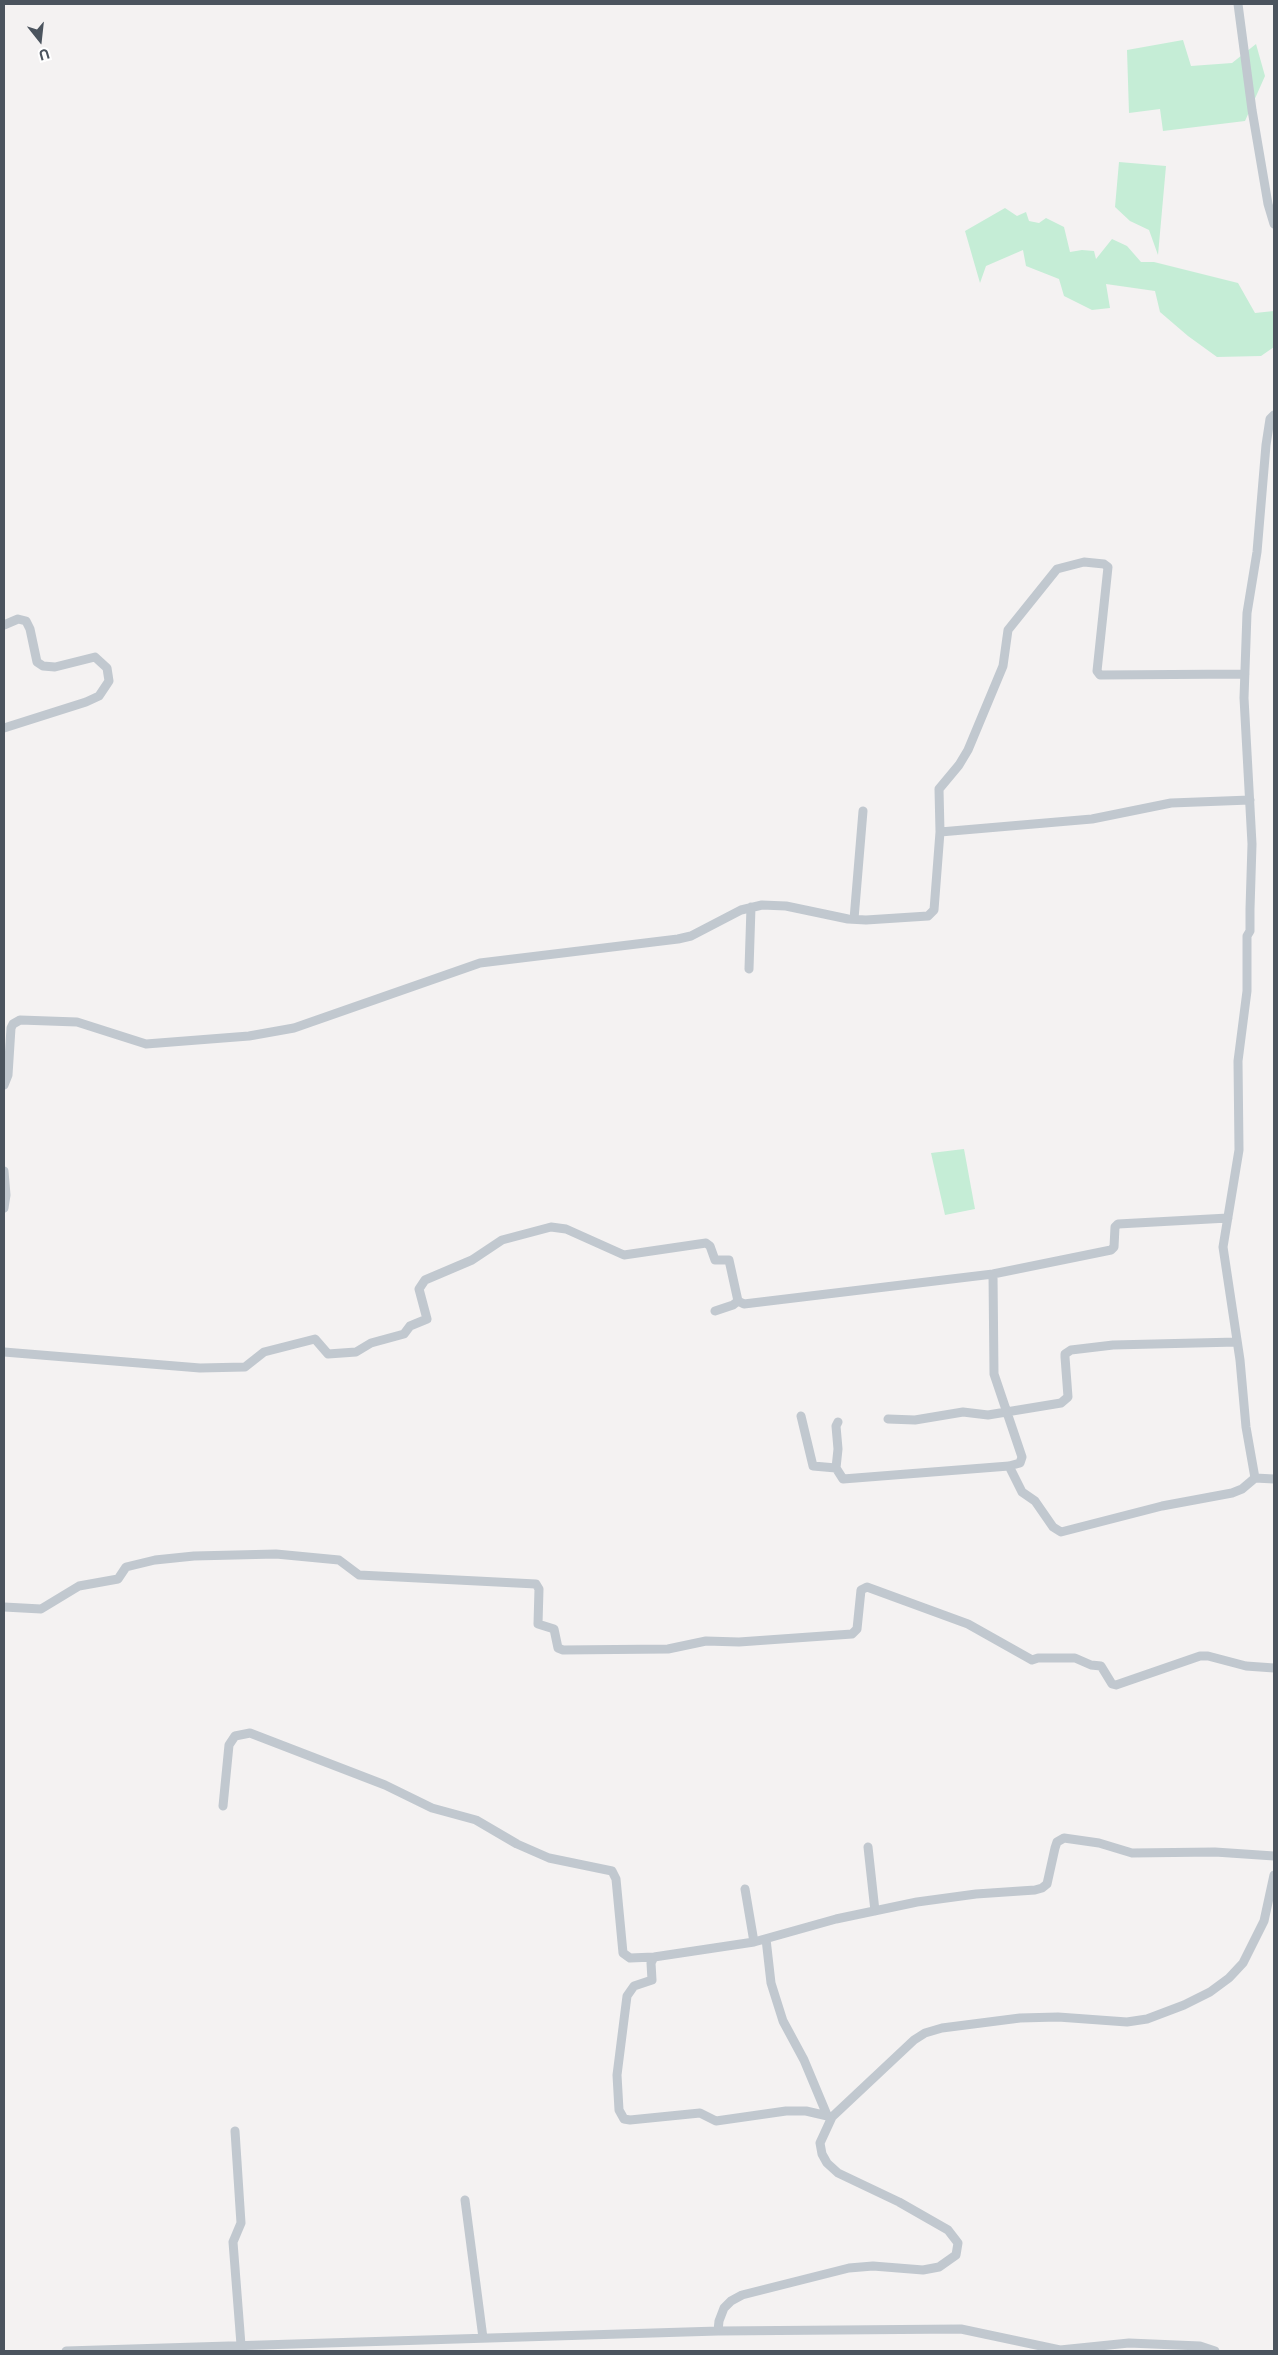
<!DOCTYPE html>
<style>
body{margin:0}
#map{position:relative;width:1278px;height:2355px;overflow:hidden;background:#f4f2f2;font-family:Inter,sans-serif}
canvas{display:block}
.frame{position:absolute;inset:0;border:5px solid #4b545e;pointer-events:none}
.north{position:absolute;left:15px;top:15px;width:50px;height:50px;-webkit-text-stroke:4px #fff;paint-order:stroke;rotate:164deg;font-size:14px;font-weight:700;line-height:20px;text-align:center;color:#4b545e}
.north::after{content:'';display:block;margin:auto;width:18px;height:22px;background:#4b545e;clip-path:polygon(50% 0,100% 100%,50% 72%,0 100%)}
</style>
<div id="map">
<canvas width="1278" height="2355"></canvas>
<div class="frame"></div>
<div class="north">U</div>
</div>
<script>
const c = document.querySelector('canvas').getContext('2d');
c.lineJoin = 'round';
function paint(path, color) { c.fillStyle = color; c.fill(path, 'evenodd'); }
const poly = rows => new Path2D(rows.map(r => 'M' + r).join(''));
function stroke(path, color, width, dash) { c.strokeStyle = color; c.lineWidth = width; c.lineCap = dash ? 'butt' : 'round'; c.setLineDash(dash || []); c.stroke(path); }
const green = poly([
 [1183,40,1191,66,1232,63,1256,44,1265,76,1245,121,1163,131,1160,109,1129,113,1127,50],
 [1119,162,1166,166,1158,255,1149,230,1130,221,1115,207],
 [1005,208,1017,216,1026,212,1029,221,1039,223,1046,218,1064,227,1070,252,1082,250,1094,251,1096,259,1112,239,1127,246,1141,262,1154,262,1238,283,1255,313,1274,311,1274,347,1261,356,1217,357,1188,336,1160,312,1155,291,1106,284,1110,308,1092,310,1064,296,1059,279,1026,266,1023,250,986,266,980,283,965,231],
 [964,1149,975,1209,945,1215,931,1153]
]);
const street = poly([
 [1238,4,1252,110,1268,204,1274,224],
 [1274,415,1270,419,1266,445,1257,552,1247,613,1244,698,1252,844,1250,909,1250,931,1247,936,1247,991,1238,1061,1239,1150,1223,1247,1240,1360,1246,1427,1255,1478,1274,1479],
 [4,625,18,619,26,621,30,629,37,662,43,666,55,667,95,657,107,668,109,681,99,696,86,702,4,728],
 [940,832,939,789,959,765,968,750,1003,666,1008,630,1057,569,1084,562,1104,564,1108,567,1097,671,1100,675,1245,674],
 [854,919,863,811],
 [749,969,751,907],
 [4,1085,8,1075,11,1028,13,1024,20,1020,77,1022,146,1044,249,1036,294,1028,480,963,678,939,691,936,741,910,762,905,786,906,848,919,866,920,928,916,934,910,940,832,1092,819,1171,803,1250,800],
 [4,1171,6,1195,4,1208],
 [715,1311,733,1305,738,1301],
 [4,1352,200,1368,245,1367,264,1352,315,1339,328,1354,356,1352,371,1343,404,1334,410,1326,427,1319,419,1289,425,1280,472,1260,502,1240,551,1227,566,1229,624,1255,706,1243,710,1246,715,1260,729,1260,738,1301,744,1304,993,1274,1111,1250,1114,1247,1115,1227,1118,1224,1228,1218],
 [801,1416,813,1466,836,1468,843,1479,1009,1466,1020,1463,1022,1457,994,1374,993,1274],
 [888,1419,915,1420,963,1412,988,1415,1061,1403,1068,1397,1065,1357,1065,1354,1071,1350,1113,1345,1237,1342],
 [1009,1466,1022,1492,1035,1501,1053,1527,1061,1532,1162,1506,1232,1493,1242,1489,1255,1478],
 [836,1468,838,1449,836,1426,838,1422],
 [4,1607,41,1609,79,1586,118,1579,126,1567,155,1560,194,1556,276,1554,339,1560,359,1575,536,1584,539,1589,538,1624,554,1629,558,1648,563,1650,668,1649,706,1641,739,1642,852,1634,857,1629,861,1590,867,1587,968,1624,1032,1660,1038,1658,1075,1658,1091,1665,1101,1666,1112,1684,1116,1685,1200,1656,1208,1656,1246,1666,1274,1668],
 [223,1806,229,1745,235,1736,250,1733,385,1785,432,1808,476,1820,517,1844,549,1858,612,1871,616,1879,623,1953,630,1958,654,1957,754,1942,836,1919,917,1902,976,1894,1035,1890,1042,1888,1047,1884,1055,1848,1057,1842,1064,1838,1099,1843,1132,1853,1215,1852,1274,1856],
 [868,1847,875,1911],
 [745,1889,754,1942],
 [766,1939,771,1983,783,2021,804,2060,827,2115],
 [654,1957,651,1963,652,1980,634,1986,627,1996,617,2075,619,2110,624,2119,630,2120,700,2113,716,2121,786,2111,806,2111,832,2117],
 [235,2131,241,2223,233,2242,241,2345],
 [465,2200,483,2338],
 [718,2331,719,2321,724,2308,731,2301,742,2295,849,2268,873,2266,923,2270,939,2267,956,2255,958,2243,948,2230,899,2202,838,2173,827,2163,822,2154,820,2143,832,2117,914,2040,925,2033,942,2028,1020,2018,1058,2017,1127,2022,1147,2019,1184,2005,1210,1992,1229,1978,1243,1963,1264,1921,1274,1875],
 [66,2351,718,2331,961,2329,1060,2350,1129,2343,1200,2346,1215,2351]
]);
paint(green, '#c5edd6');
stroke(street, '#c1c8cf', 9);
</script>
